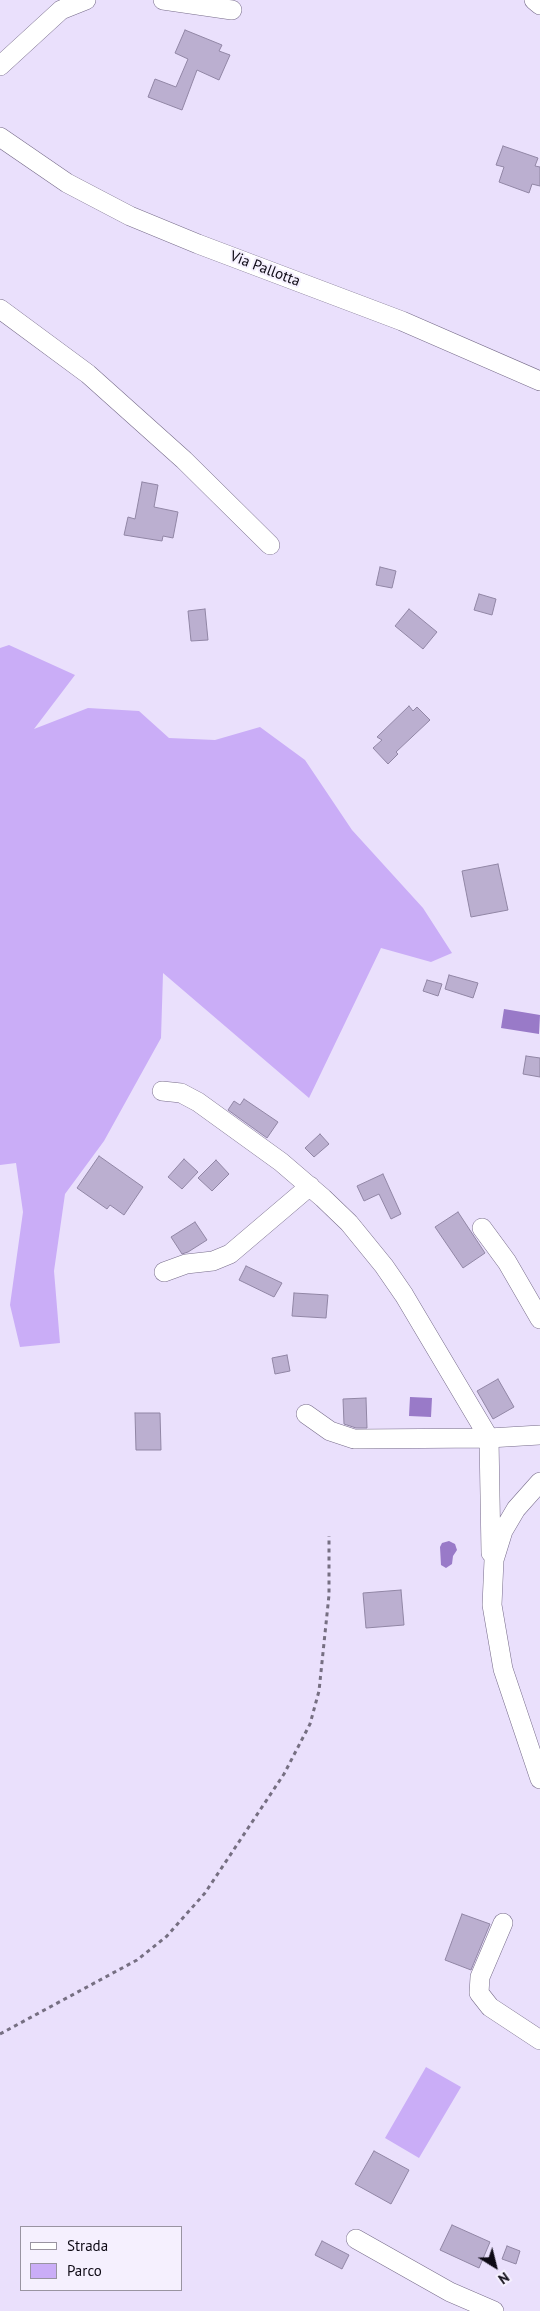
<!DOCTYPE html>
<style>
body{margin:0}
#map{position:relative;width:540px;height:2311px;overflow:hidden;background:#eae0fc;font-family:"PT Sans",sans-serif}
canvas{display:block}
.legend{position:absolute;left:20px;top:2226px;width:162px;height:65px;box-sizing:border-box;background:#f5f0fe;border:1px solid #9994a1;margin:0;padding:6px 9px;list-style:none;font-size:15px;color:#0e0a15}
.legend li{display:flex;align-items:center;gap:10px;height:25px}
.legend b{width:25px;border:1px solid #9994a1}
.north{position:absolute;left:470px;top:2241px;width:50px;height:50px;-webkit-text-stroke:4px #f5f0fe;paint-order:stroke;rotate:144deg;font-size:14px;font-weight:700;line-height:20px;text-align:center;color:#0e0a15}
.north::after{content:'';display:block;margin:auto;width:18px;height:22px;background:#0e0a15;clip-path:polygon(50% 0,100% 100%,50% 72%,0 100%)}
</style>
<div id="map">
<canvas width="540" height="2311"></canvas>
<ul class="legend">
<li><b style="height:6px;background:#fff"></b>Strada</li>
<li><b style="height:14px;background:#caadf7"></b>Parco</li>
</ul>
<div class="north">N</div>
</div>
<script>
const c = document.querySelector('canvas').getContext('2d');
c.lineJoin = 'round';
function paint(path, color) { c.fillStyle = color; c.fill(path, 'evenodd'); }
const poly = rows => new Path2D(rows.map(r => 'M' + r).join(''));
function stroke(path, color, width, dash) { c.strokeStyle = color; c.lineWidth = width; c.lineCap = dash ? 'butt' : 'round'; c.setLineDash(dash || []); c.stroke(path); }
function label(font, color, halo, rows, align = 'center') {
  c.font = font + ' "PT Sans",sans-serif'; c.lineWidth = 4; c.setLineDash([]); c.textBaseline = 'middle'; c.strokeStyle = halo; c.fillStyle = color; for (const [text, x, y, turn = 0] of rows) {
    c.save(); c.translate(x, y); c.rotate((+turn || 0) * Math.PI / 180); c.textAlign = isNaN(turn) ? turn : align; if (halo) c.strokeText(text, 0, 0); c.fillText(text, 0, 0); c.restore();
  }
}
const green = poly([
 [9,645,75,675,34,729,88,708,139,711,169,738,215,740,260,727,305,760,352,830,423,908,452,953,431,962,381,948,309,1098,163,973,161,1038,104,1141,65,1194,54,1271,60,1343,20,1347,10,1305,23,1212,16,1163,0,1165,0,648],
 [426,2067,461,2087,419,2158,385,2138]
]);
const water = poly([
 [504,1009,540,1015,539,1034,501,1028],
 [410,1397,432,1398,431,1417,409,1416],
 [449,1541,455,1544,457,1550,453,1556,452,1564,446,1568,441,1565,440,1547,442,1543]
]);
const building = poly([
 [185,30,222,45,219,51,230,55,219,80,197,70,182,110,148,97,155,79,176,87,188,59,175,53,185,30],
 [503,146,538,158,535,166,540,167,540,186,532,184,529,193,499,182,504,167,496,165,503,146],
 [142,482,158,485,154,507,178,512,173,538,163,536,162,541,124,535,128,517,135,519,142,482],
 [380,567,396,571,392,588,376,585,380,567],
 [479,594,496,599,492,615,474,610,479,594],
 [205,609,208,640,191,641,188,611,205,609],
 [409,609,437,632,423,649,395,626,409,609],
 [409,706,413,711,417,707,430,720,396,752,398,754,388,764,373,748,382,740,377,737,409,706],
 [498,864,508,910,471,917,462,871,498,864],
 [449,975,478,983,473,998,445,989,449,975],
 [427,980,442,984,438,996,423,991,427,980],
 [526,1056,540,1058,540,1077,523,1074,526,1056],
 [244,1099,278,1122,267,1138,228,1110,234,1101,240,1105,244,1099],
 [320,1134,329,1144,314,1157,305,1148,320,1134],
 [99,1156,143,1187,124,1215,110,1205,107,1209,77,1188,99,1156],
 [184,1159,198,1172,182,1189,168,1177,184,1159],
 [216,1160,229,1174,212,1191,198,1178,216,1160],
 [383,1174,401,1214,391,1219,379,1194,364,1201,357,1186,383,1174],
 [458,1212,485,1253,463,1268,435,1227,458,1212],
 [195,1222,207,1240,188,1252,182,1254,171,1237,195,1222],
 [246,1266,282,1283,274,1297,239,1280,246,1266],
 [294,1293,328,1295,326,1318,292,1316,294,1293],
 [287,1355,290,1371,275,1374,272,1358,287,1355],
 [498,1379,514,1407,493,1419,477,1391,498,1379],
 [366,1398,367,1428,356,1428,344,1424,343,1399,366,1398],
 [135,1413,160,1413,161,1450,136,1450,135,1413],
 [401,1590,404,1625,366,1628,363,1593,401,1590],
 [462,1914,490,1924,471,1970,445,1960,462,1914],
 [374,2151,409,2170,391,2204,355,2184,374,2151],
 [452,2225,490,2242,479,2268,440,2250,452,2225],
 [322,2241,349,2255,342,2269,315,2255,322,2241],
 [507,2246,520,2251,516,2264,502,2259,507,2246]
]);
const path = poly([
 [0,2034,137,1960,167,1936,205,1893,284,1774,310,1724,319,1691,329,1595,329,1536]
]);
const minor = poly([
 [163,0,232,10],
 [534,0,540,5],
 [0,66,61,10,86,0],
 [0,137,67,183,130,216,198,244,402,321,540,381],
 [0,309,88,374,184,460,270,545],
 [162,1091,181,1093,198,1102,281,1162,323,1198,349,1223,384,1266,404,1295,489,1438,354,1439,330,1431,306,1414],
 [482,1228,507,1262,540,1319],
 [164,1272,186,1264,213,1261,230,1254,310,1186],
 [540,1482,516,1509,503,1531,494,1560,492,1605,503,1669,540,1779],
 [491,1553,489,1438,540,1435],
 [503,1923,480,1977,479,1993,490,2007,540,2040],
 [356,2239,450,2292,494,2311]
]);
const streetNames = [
 ["Via Pallotta",265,269,21]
];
paint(green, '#caadf7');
paint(water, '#997ac8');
paint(building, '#bbafd0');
stroke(building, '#9186a5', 1);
stroke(minor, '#776c8a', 20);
stroke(path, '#766f82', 3, [4, 4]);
stroke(minor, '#fff', 19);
label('15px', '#0e0a15', '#f5f0fe', streetNames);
</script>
